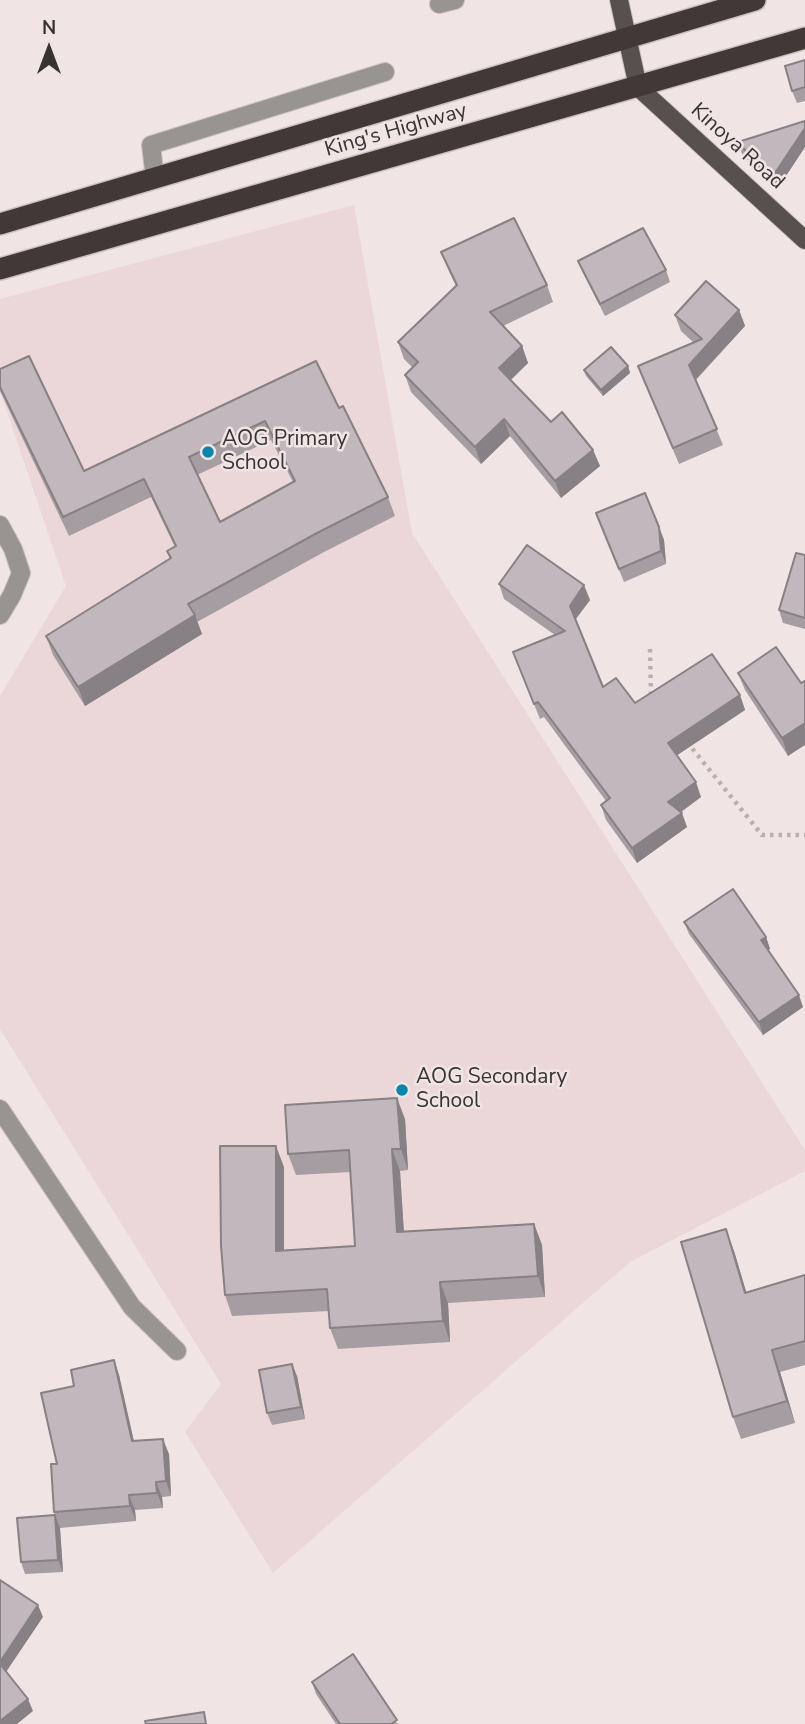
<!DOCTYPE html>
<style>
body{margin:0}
#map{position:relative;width:805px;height:1724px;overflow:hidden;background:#f0e4e5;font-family:"Nunito Sans",sans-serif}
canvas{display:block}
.north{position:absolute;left:14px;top:14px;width:70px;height:70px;-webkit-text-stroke:5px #f0e4e5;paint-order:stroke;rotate:0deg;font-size:19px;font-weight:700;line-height:28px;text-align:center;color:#383333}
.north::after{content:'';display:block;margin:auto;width:24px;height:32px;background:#383333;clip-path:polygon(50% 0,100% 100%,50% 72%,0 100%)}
</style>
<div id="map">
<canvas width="805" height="1724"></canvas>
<div class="north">N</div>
</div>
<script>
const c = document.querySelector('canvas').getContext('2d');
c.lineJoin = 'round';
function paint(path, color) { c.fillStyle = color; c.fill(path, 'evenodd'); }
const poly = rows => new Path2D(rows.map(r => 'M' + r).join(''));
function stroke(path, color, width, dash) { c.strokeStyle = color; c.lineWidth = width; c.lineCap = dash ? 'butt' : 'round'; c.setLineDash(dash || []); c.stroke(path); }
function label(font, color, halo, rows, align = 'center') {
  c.font = font + ' "Nunito Sans",sans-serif'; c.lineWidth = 5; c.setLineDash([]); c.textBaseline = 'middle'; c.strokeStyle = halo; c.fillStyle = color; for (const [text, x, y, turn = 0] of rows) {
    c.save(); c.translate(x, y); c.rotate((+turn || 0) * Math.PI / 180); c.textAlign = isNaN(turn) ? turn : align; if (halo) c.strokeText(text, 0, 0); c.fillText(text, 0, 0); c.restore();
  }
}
const built = poly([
 [354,205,412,533,805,1150,805,1171,630,1262,273,1573,185,1432,221,1384,0,1029,0,696,66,586,0,391,0,299]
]);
const path = poly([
 [650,649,651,696],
 [687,742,762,835,805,835]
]);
const minor = poly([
 [439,4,455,0],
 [155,179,151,145,385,72],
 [0,525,13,549,21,573,12,595,0,615],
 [0,1109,132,1307,177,1351]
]);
const major = poly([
 [619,0,638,87,805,240]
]);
const highway = poly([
 [0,224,755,0],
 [0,269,805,38]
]);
const wall = poly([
 [805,60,805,101,797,103,792,91],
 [805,121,805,147,776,191,742,154,738,142],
 [441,252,547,285,553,302,503,326,522,346,528,363,511,380,551,422,593,450,600,466,561,498,510,436,481,464,411,392,405,375,413,368,404,359,398,342,456,286,448,269],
 [578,261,666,270,670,282,605,316,583,273],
 [739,310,745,326,696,380,723,445,679,464,638,366,694,343,681,331,675,315],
 [316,361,339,408,388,497,395,516,324,552,197,622,202,634,85,706,53,655,46,636,170,559,167,551,175,547,151,497,69,536,0,391,0,369,84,471],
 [271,440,293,482,220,522,197,475],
 [628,366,630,373,603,396,586,376,584,370],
 [596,513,659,527,664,540,666,564,624,582],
 [805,555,805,629,783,623,779,610],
 [499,584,590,600,575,620,603,687,635,703,740,695,745,710,677,755,701,797,681,812,687,827,637,863,606,820,601,805,606,801,544,717,540,719,513,652,555,635,504,599],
 [738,673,801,683,788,756,745,690],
 [684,922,766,937,770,949,768,950,803,1007,763,1035,689,934],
 [405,1119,408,1170,400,1171,404,1231,534,1224,542,1245,545,1297,448,1303,450,1342,338,1349,330,1328,329,1311,232,1316,225,1295,284,1167,284,1250,355,1246,351,1172,296,1175,288,1154],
 [734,1251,746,1292,805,1275,805,1365,780,1372,795,1423,741,1439,733,1417],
 [114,1360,119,1375,134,1441,169,1454,171,1496,162,1497,163,1508,135,1510,136,1521,60,1528,63,1572,25,1574,21,1562,55,1515,54,1512,57,1464,74,1386],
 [297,1376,305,1419,272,1425,267,1413],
 [312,1682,399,1724,336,1724,316,1694]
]);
const shadedWall = poly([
 [805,128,805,147,776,191,771,179],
 [739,310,745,326,695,380,689,365],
 [522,346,528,363,505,385,499,368],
 [628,366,630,373,603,396,601,390],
 [504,419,510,436,481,464,475,447],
 [593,450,600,466,561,498,555,481],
 [659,527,664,540,666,564,661,551],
 [584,585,590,600,575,620,570,606],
 [195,615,202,634,85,706,78,687],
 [740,695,745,710,673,758,668,743],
 [805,723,805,745,788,756,782,738],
 [696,782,701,797,674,817,668,802],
 [682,813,687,827,637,863,632,848],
 [766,937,770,949,765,952,761,940],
 [799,995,803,1007,763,1035,759,1022],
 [397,1098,405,1119,408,1170,401,1149],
 [276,1146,284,1167,284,1272,276,1251],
 [392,1149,400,1171,405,1253,397,1232],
 [534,1224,542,1245,545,1297,538,1276],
 [726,1229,734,1251,753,1315,745,1293],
 [440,1282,448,1303,450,1342,443,1321],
 [772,1350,780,1372,795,1423,787,1401],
 [114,1360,119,1375,137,1456,132,1441],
 [292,1364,297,1376,305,1419,301,1407],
 [163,1439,169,1454,171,1496,166,1481],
 [156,1482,162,1497,163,1508,157,1493],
 [129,1495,135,1510,136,1521,130,1506],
 [55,1515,60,1528,63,1572,58,1560],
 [38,1605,43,1617,4,1675,0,1665,0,1662],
 [28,1699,33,1711,17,1724,0,1724,0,1721]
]);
const building = poly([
 [805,60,805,87,792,91,785,66,805,60],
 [805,121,805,128,771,179,738,142,805,121],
 [514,218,547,285,490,312,522,346,499,368,551,422,562,412,593,450,555,481,504,419,475,447,405,375,418,362,398,342,457,285,441,252,514,218],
 [643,228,666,270,600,304,578,261,643,228],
 [706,281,739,310,689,365,717,429,673,448,638,366,702,339,675,315,706,281],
 [611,347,628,366,601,390,584,370,611,347],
 [29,356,84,471,316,361,339,408,343,406,388,497,317,533,188,604,195,615,78,687,46,636,171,558,167,551,176,546,144,479,63,517,0,387,0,369,29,356],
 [265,421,295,481,220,522,189,457,265,421],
 [645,493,659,527,661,551,619,569,596,513,645,493],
 [527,545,584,585,570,606,603,687,616,678,635,703,712,654,740,695,668,743,696,782,668,802,682,813,632,848,601,805,610,798,538,702,534,704,513,652,565,631,499,584,527,545],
 [796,553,805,555,805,618,779,610,796,553],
 [776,647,801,683,805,681,805,723,782,738,738,673,776,647],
 [733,889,766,937,761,940,799,995,759,1022,684,922,733,889],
 [397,1098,401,1149,392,1149,397,1232,534,1224,538,1276,440,1282,443,1321,330,1328,327,1289,225,1295,221,1246,220,1146,276,1146,276,1251,355,1246,349,1150,288,1154,285,1105,397,1098],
 [726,1229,745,1293,805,1275,805,1341,772,1350,787,1401,733,1417,681,1242,726,1229],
 [114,1360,132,1441,163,1439,166,1481,156,1482,157,1493,129,1495,130,1506,54,1512,51,1464,57,1464,41,1393,74,1386,71,1370,114,1360],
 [292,1364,301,1407,267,1413,259,1370,292,1364],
 [55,1515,58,1560,21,1562,17,1518,55,1515],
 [0,1580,38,1605,0,1662,0,1580],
 [353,1654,397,1720,391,1724,340,1724,312,1682,353,1654],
 [0,1664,28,1699,0,1721,0,1664],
 [204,1712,206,1724,146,1724,145,1721,204,1712]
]);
const markers = [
 [208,452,7,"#0b86aa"],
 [402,1090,7,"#0b86aa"]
];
const streetNames = [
 ["King's Highway",396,131,-16],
 ["Kinoya Road",737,147,42]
];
const poiNames = [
 ["AOG Primary",222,440],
 ["School",222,464],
 ["AOG Secondary",416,1078],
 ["School",416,1102]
];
paint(built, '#ecd7d8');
stroke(minor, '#cbc1c1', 20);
stroke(major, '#cbc1c1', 20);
stroke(highway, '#cbc1c1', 24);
stroke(path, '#b9afaf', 4.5, [3.5, 5]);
stroke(minor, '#989492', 18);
stroke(major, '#58504d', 18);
stroke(highway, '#423936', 21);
paint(wall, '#a69da2');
paint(shadedWall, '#878084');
paint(building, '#c1b7bc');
stroke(building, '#878084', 2);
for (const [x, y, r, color] of markers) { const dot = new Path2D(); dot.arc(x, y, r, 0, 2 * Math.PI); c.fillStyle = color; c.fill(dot); stroke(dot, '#f0e4e5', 2.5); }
label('21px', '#383333', '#f0e4e5', streetNames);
label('21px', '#383333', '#f0e4e5', poiNames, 'left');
</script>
